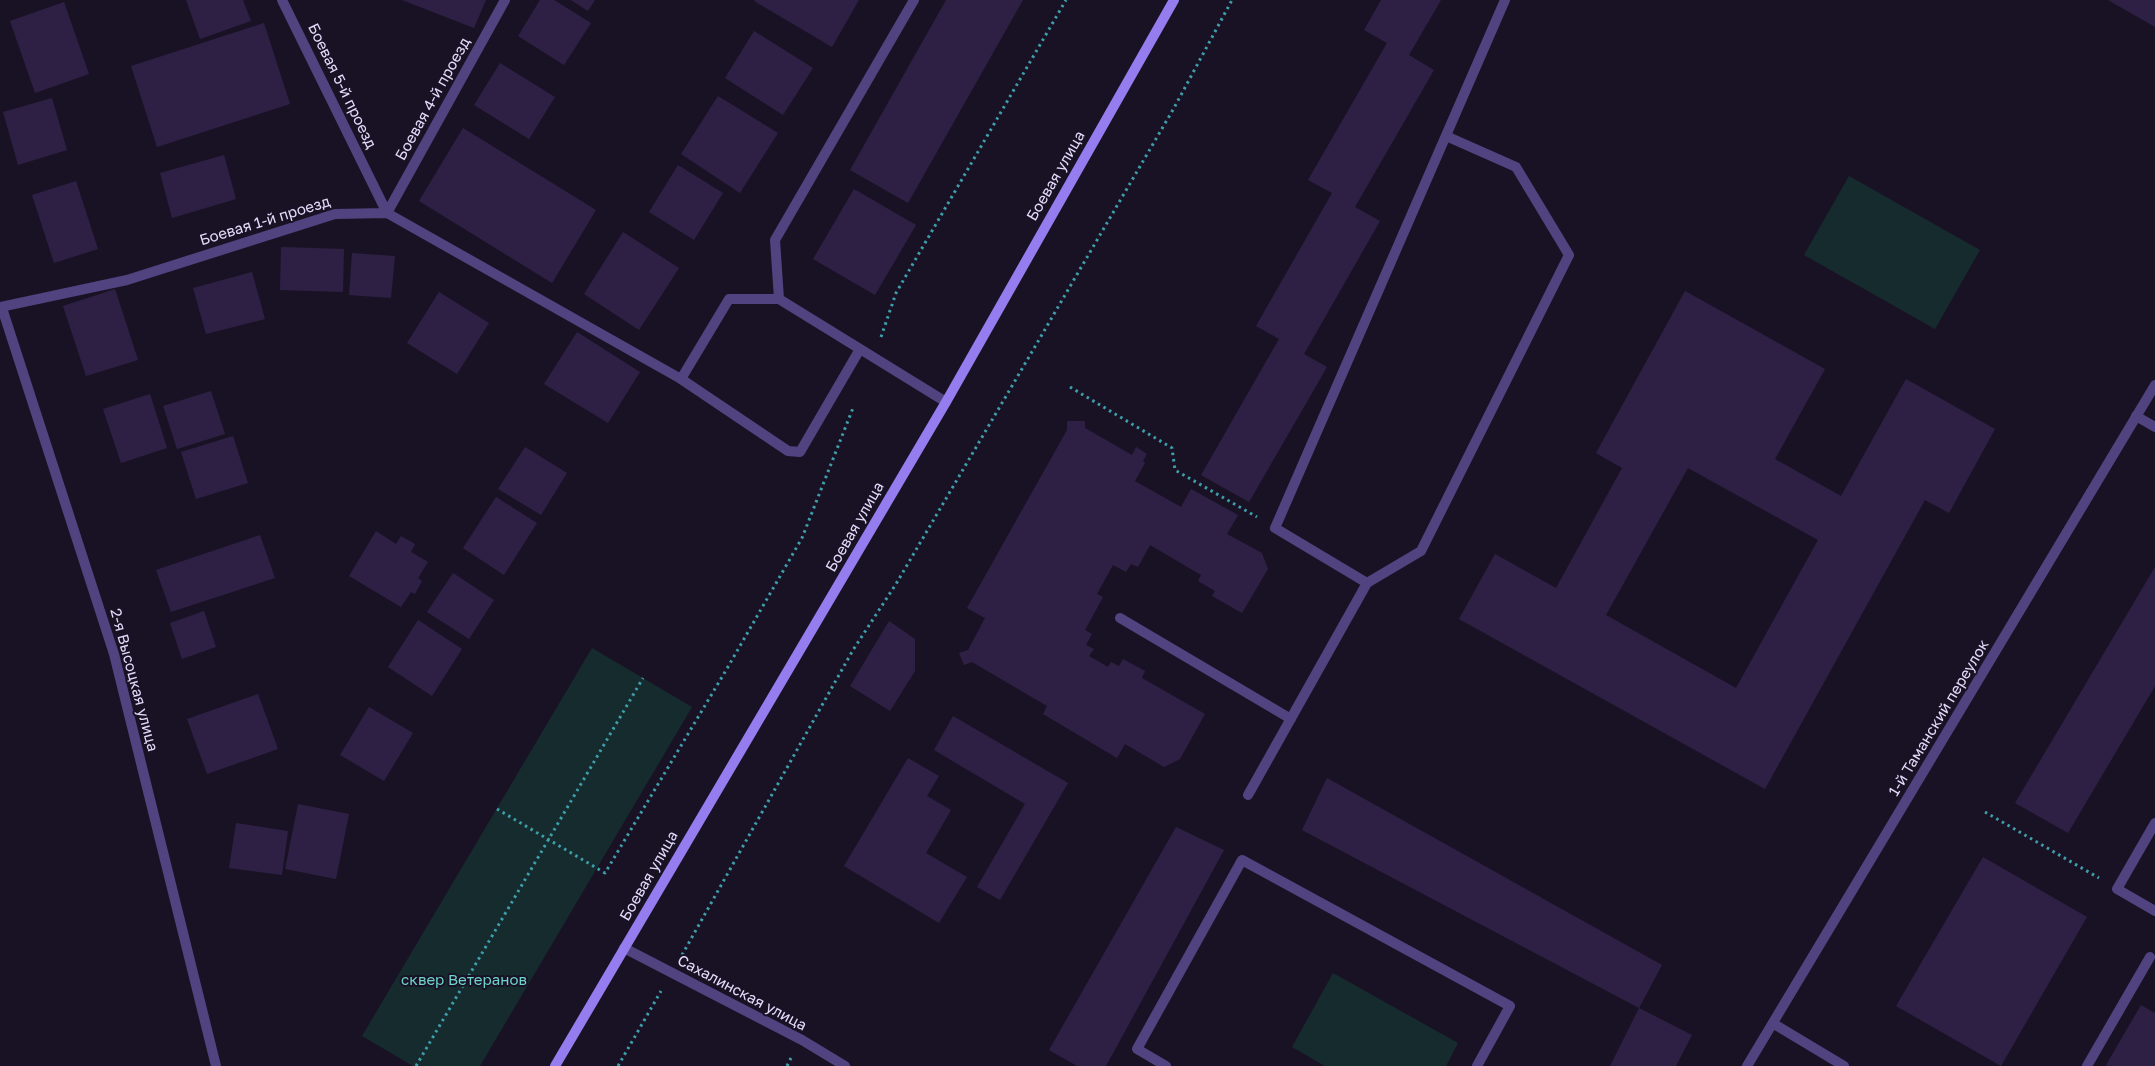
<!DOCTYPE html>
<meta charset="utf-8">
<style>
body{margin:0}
canvas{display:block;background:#191225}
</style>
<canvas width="2155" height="1066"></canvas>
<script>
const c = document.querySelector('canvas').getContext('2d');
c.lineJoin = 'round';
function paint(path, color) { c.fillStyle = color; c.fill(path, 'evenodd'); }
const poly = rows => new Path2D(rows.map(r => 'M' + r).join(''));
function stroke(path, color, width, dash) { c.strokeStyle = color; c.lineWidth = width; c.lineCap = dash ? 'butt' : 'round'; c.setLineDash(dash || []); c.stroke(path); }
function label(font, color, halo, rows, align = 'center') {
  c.font = font + ' "Golos Text",sans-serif'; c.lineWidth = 4; c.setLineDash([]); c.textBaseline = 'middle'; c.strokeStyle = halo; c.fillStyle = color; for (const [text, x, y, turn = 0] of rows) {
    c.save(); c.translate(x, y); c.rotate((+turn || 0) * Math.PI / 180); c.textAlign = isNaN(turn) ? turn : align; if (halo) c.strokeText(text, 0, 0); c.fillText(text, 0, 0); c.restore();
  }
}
const green = poly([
 [1849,176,1980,250,1935,329,1804,255],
 [592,648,692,707,480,1066,413,1066,362,1036],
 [1333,973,1458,1043,1446,1066,1325,1066,1292,1047]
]);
const building = poly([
 [186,0,243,0,251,21,200,39],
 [402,0,486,0,474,28],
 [540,0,554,0,591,23,564,65,518,36],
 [571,0,595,0,588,11],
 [755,0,859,0,832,47,754,1],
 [946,0,1023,0,908,203,850,170],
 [1381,0,1441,0,1409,55,1434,70,1355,207,1380,221,1304,354,1327,367,1249,502,1201,475,1279,339,1256,326,1332,193,1308,180,1387,43,1364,30],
 [2108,0,2155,0,2155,27],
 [64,2,89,74,35,93,10,21],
 [264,23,290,104,157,147,131,66],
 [754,31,813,68,783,115,725,78],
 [500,63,555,97,529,139,474,105],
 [718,96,778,133,740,193,681,154],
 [52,98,67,150,18,165,3,112],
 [463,128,596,210,552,283,419,201],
 [224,155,236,199,172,218,160,173],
 [678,165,723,193,694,240,649,212],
 [76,181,98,249,54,263,32,195],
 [854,189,916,225,875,295,813,259],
 [623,232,679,268,639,330,584,294],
 [281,247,344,249,343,292,280,290],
 [352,253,395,256,391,298,349,295],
 [252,272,265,319,206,334,193,288],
 [115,289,138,360,86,376,63,306],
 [1685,291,1825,369,1775,459,1841,496,1906,379,1995,429,1949,513,1925,500,1765,789,1459,619,1495,554,1556,588,1622,468,1596,453],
 [1688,468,1818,540,1736,688,1606,615],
 [439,292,489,323,457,374,407,343],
 [577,332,640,372,608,423,544,384],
 [211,391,225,434,177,449,163,406],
 [150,394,167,448,121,463,103,409],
 [1067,421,1085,421,1085,428,1132,455,1136,447,1147,454,1143,461,1145,463,1135,481,1181,507,1191,489,1238,515,1227,534,1262,553,1268,569,1242,613,1212,596,1215,591,1198,581,1201,575,1150,545,1138,567,1131,564,1126,572,1113,565,1097,594,1103,597,1085,630,1092,634,1086,645,1094,649,1089,656,1108,667,1111,662,1119,666,1123,659,1145,671,1142,678,1205,714,1180,759,1164,767,1125,744,1117,758,1043,714,1047,706,972,662,964,665,959,653,968,650,985,618,967,608,1067,430],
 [233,436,248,483,196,499,181,452],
 [525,447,567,473,541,515,498,489],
 [496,497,537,523,504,575,463,548],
 [376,531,396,544,401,536,415,544,411,552,428,562,418,578,422,581,415,594,411,592,401,607,349,576],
 [260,535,275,578,171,612,156,570],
 [2155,567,2155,686,2068,833,2015,803],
 [453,573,494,600,469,639,427,612],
 [204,611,216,647,182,659,170,623],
 [418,620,462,649,432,696,388,667],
 [889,621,915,639,915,671,890,711,850,686],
 [258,694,278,749,207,774,187,719],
 [369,707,413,733,384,781,340,755],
 [953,716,1068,783,1000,900,977,887,1025,804,934,750],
 [908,758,939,776,927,796,951,810,926,853,967,877,939,923,844,866],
 [1327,778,1662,965,1639,1008,1302,830],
 [298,804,349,814,336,879,285,869],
 [236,823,288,831,282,875,229,868],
 [1176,827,1224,850,1106,1066,1077,1066,1049,1050],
 [1983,857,2087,917,2001,1066,1896,1006],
 [2141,1005,2155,1013,2155,1066,2108,1066,2106,1065],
 [1639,1008,1692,1035,1676,1066,1610,1066]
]);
const path = poly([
 [881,337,896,293,1066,0],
 [1070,387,1172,448,1175,470,1257,517],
 [497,809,605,873,725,672,802,538,853,408],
 [1985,812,2099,878],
 [682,955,853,650,896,584,1026,362,1174,108,1232,0],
 [416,1066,643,678],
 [618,1066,661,991],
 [787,1066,791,1058]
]);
const service = poly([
 [914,0,775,240,779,299,946,402],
 [779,299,729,299,681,379,788,451,800,452,860,349],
 [2136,416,2155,427],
 [1367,583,1421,551,1569,255,1516,167,1446,136],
 [1120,618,1291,719],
 [1248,795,1367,583,1275,528,1505,0],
 [2155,823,2117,889,2155,911],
 [1166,1066,1137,1049,1242,860,1510,1006,1477,1066],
 [2087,1066,2150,957]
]);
const minor = poly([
 [282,0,387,213],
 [387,213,505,0],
 [0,307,127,280,335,214,387,213,681,379],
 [2,308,114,654,216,1066],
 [624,948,802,1040,845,1066],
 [1774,1024,1844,1066],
 [1747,1066,2155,385]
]);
const secondary = poly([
 [555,1066,946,402,1174,0]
]);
const streetNames = [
 ["Боевая 5-й проезд",342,86,64],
 ["Боевая 4-й проезд",433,99,-61],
 ["Боевая улица",1056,176,-60],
 ["Боевая 1-й проезд",265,221,-17],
 ["Боевая улица",855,527,-60],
 ["2-я Высоцкая улица",134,680,75],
 ["1-й Таманский переулок",1939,718,-59],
 ["Боевая улица",649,876,-60],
 ["Сахалинская улица",742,993,28]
];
const parkNames = [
 ["сквер Ветеранов",464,980]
];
paint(green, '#162b2e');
paint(building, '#2e2044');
stroke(path, '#3e9eab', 3, [2.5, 4]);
stroke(service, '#50437f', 10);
stroke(minor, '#50437f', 10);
stroke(secondary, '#957df0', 10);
label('15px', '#e4dbfb', '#191225', streetNames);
label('15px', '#6ed3cc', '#191225', parkNames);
</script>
